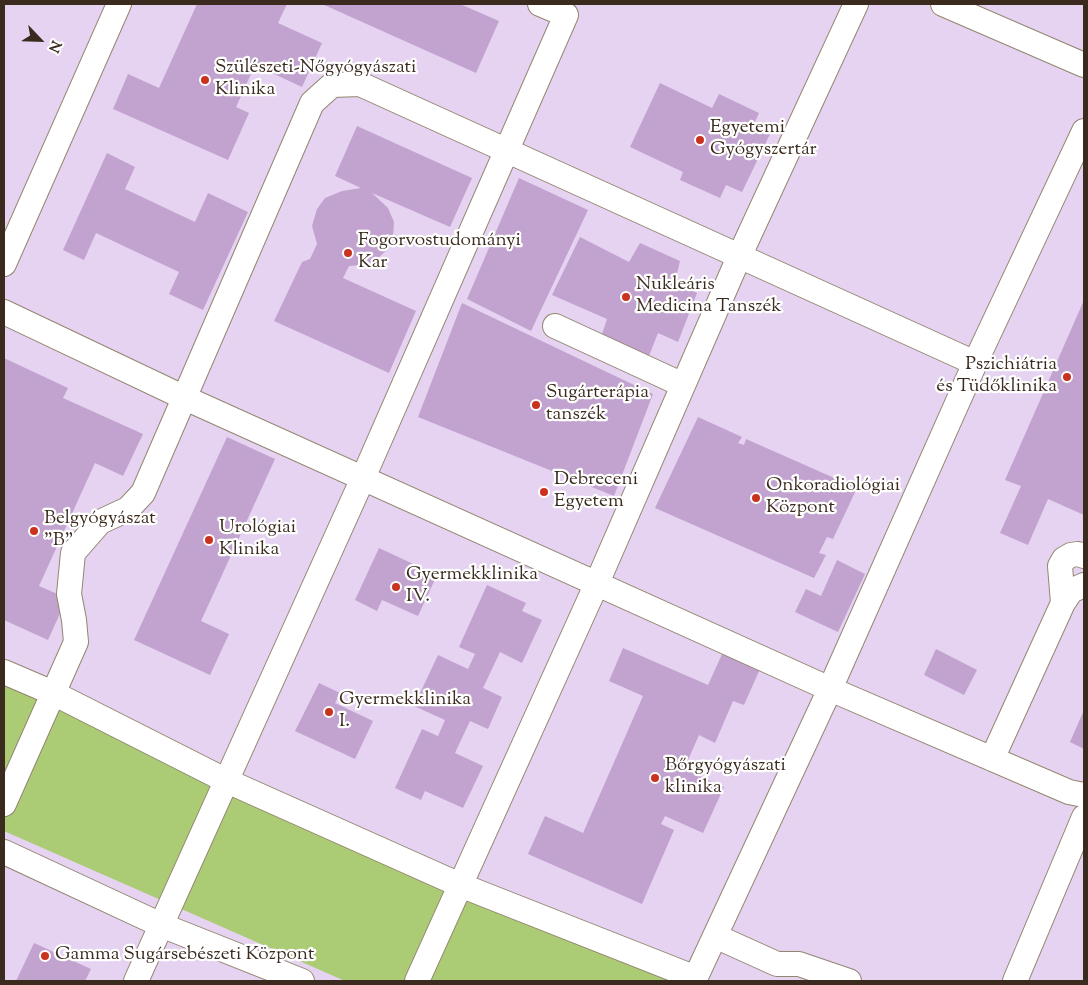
<!DOCTYPE html>
<meta charset="utf-8">
<style>
body{margin:0}
#map{position:relative;width:1088px;height:985px;overflow:hidden;background:#ebe3c3;font-family:"Sorts Mill Goudy",serif}
canvas{display:block}
.frame{position:absolute;inset:0;border:5px solid #3b2a1e;pointer-events:none}
.north{position:absolute;left:15px;top:15px;width:50px;height:50px;-webkit-text-stroke:4px #fff;paint-order:stroke;rotate:114deg;font-size:14px;font-weight:700;line-height:20px;text-align:center;color:#3b2a1e}
.north::after{content:'';display:block;margin:auto;width:18px;height:22px;background:#3b2a1e;clip-path:polygon(50% 0,100% 100%,50% 72%,0 100%)}
</style>
<div id="map">
<canvas width="1088" height="985"></canvas>
<div class="frame"></div>
<div class="north">N</div>
</div>
<script>
const c = document.querySelector('canvas').getContext('2d');
c.lineJoin = 'round';
function paint(path, color) { c.fillStyle = color; c.fill(path, 'evenodd'); }
const poly = rows => new Path2D(rows.map(r => 'M' + r).join(''));
function stroke(path, color, width, dash) { c.strokeStyle = color; c.lineWidth = width; c.lineCap = dash ? 'butt' : 'round'; c.setLineDash(dash || []); c.stroke(path); }
function label(font, color, halo, rows, align = 'center') {
  c.font = font + ' "Sorts Mill Goudy",serif'; c.lineWidth = 4.5; c.setLineDash([]); c.textBaseline = 'middle'; c.strokeStyle = halo; c.fillStyle = color; for (const [text, x, y, turn = 0] of rows) {
    c.save(); c.translate(x, y); c.rotate((+turn || 0) * Math.PI / 180); c.textAlign = isNaN(turn) ? turn : align; if (halo) c.strokeText(text, 0, 0); c.fillText(text, 0, 0); c.restore();
  }
}
const built = poly([
 [4,4,1084,4,1084,981,4,981]
]);
const green = poly([
 [4,683,681,981,345,981,4,831]
]);
const building = poly([
 [197,4,287,4,278,23,322,43,302,87,255,65,236,107,249,113,228,160,113,109,128,74,159,88],
 [322,4,460,4,499,21,476,73],
 [660,83,712,108,719,94,759,113,753,126,770,134,742,192,726,185,720,198,680,180,683,172,630,147],
 [357,126,472,178,450,227,372,193,388,208,394,222,393,237,388,249,378,258,366,265,349,266,343,278,416,311,389,373,274,321,302,262,310,259,317,244,312,226,317,209,325,198,342,191,361,188,335,176],
 [107,153,135,167,125,189,195,222,208,193,248,212,203,310,169,294,179,272,96,233,84,260,63,250],
 [519,178,588,210,531,331,467,299],
 [580,237,629,262,640,243,680,261,675,282,697,293,678,342,658,333,649,356,601,337,607,319,552,295],
 [1084,300,1084,454,1083,458,1084,458,1084,515,1048,499,1028,545,1000,533,1021,486,1005,480],
 [462,303,653,394,614,496,418,417],
 [4,358,68,388,63,398,143,434,123,476,95,463,39,586,67,598,48,640,4,620],
 [698,417,742,437,738,443,744,445,746,439,857,488,833,539,827,537,819,553,826,555,814,578,655,508],
 [227,437,275,459,201,621,229,634,210,675,134,640],
 [379,548,437,575,418,616,382,600,377,611,355,600],
 [837,560,865,574,838,632,795,612,806,589,821,596],
 [487,585,526,603,522,611,542,620,522,663,500,652,483,688,502,697,488,729,470,721,455,753,483,766,463,808,425,791,421,800,395,788,422,729,438,736,445,720,414,706,438,655,468,669,475,654,459,647],
 [623,648,708,685,723,652,760,669,744,705,733,701,715,743,699,735,684,769,724,787,703,833,665,816,661,824,674,830,642,904,528,854,545,816,583,833,643,696,609,681],
 [936,649,977,670,964,695,924,675],
 [319,683,340,693,335,703,373,721,355,759,295,731],
 [1084,710,1084,749,1070,742],
 [34,943,91,969,85,981,16,981]
]);
const minor = poly([
 [943,4,1084,65],
 [4,264,119,4],
 [4,312,185,398,830,689,1069,792,1084,795],
 [555,326,683,385],
 [1063,603,1060,566,1064,559,1071,555,1078,554,1084,556],
 [4,672,53,693,227,781,460,885,696,978],
 [992,759,1063,603,1071,591,1084,585],
 [4,804,76,642,74,620,69,594,73,553,100,522,128,509,143,493,312,103,332,85,360,84,975,363],
 [4,852,161,925,302,981],
 [715,936,777,964,799,964,849,981],
 [136,981,363,478,566,15,540,4],
 [417,981,597,583,739,257,856,4],
 [694,981,830,689,975,363,1084,131],
 [1015,981,1084,817]
]);
const markers = [
 [205,80,5,"#c8321e"],
 [700,140,5,"#c8321e"],
 [348,253,5,"#c8321e"],
 [626,297,5,"#c8321e"],
 [1067,377,5,"#c8321e"],
 [536,405,5,"#c8321e"],
 [544,492,5,"#c8321e"],
 [756,498,5,"#c8321e"],
 [34,531,5,"#c8321e"],
 [209,540,5,"#c8321e"],
 [396,587,5,"#c8321e"],
 [329,712,5,"#c8321e"],
 [655,778,5,"#c8321e"],
 [45,956,5,"#c8321e"]
];
const poiNames = [
 ["Szülészeti-Nőgyógyászati",215,69],
 ["Klinika",215,91],
 ["Egyetemi",710,129],
 ["Gyógyszertár",710,151],
 ["Fogorvostudományi",358,242],
 ["Kar",358,264],
 ["Nukleáris",636,286],
 ["Medicina Tanszék",636,308],
 ["Pszichiátria",1057,366,"right"],
 ["és Tüdőklinika",1057,388,"right"],
 ["Sugárterápia",546,394],
 ["tanszék",546,416],
 ["Debreceni",554,481],
 ["Egyetem",554,503],
 ["Onkoradiológiai",766,487],
 ["Központ",766,509],
 ["Belgyógyászat",44,520],
 ["\"B\"",44,542],
 ["Urológiai",219,529],
 ["Klinika",219,551],
 ["Gyermekklinika",406,576],
 ["IV.",406,598],
 ["Gyermekklinika",339,701],
 ["I.",339,723],
 ["Bőrgyógyászati",665,767],
 ["klinika",665,789],
 ["Gamma Sugársebészeti Központ",55,956]
];
paint(built, '#e5d3f1');
paint(green, '#abcc75');
paint(building, '#c2a3cf');
stroke(minor, '#938670', 26);
stroke(minor, '#fff', 24);
for (const [x, y, r, color] of markers) { const dot = new Path2D(); dot.arc(x, y, r, 0, 2 * Math.PI); c.fillStyle = color; c.fill(dot); stroke(dot, '#fff', 2); }
label('19px', '#3b2a1e', '#fff', poiNames, 'left');
</script>
